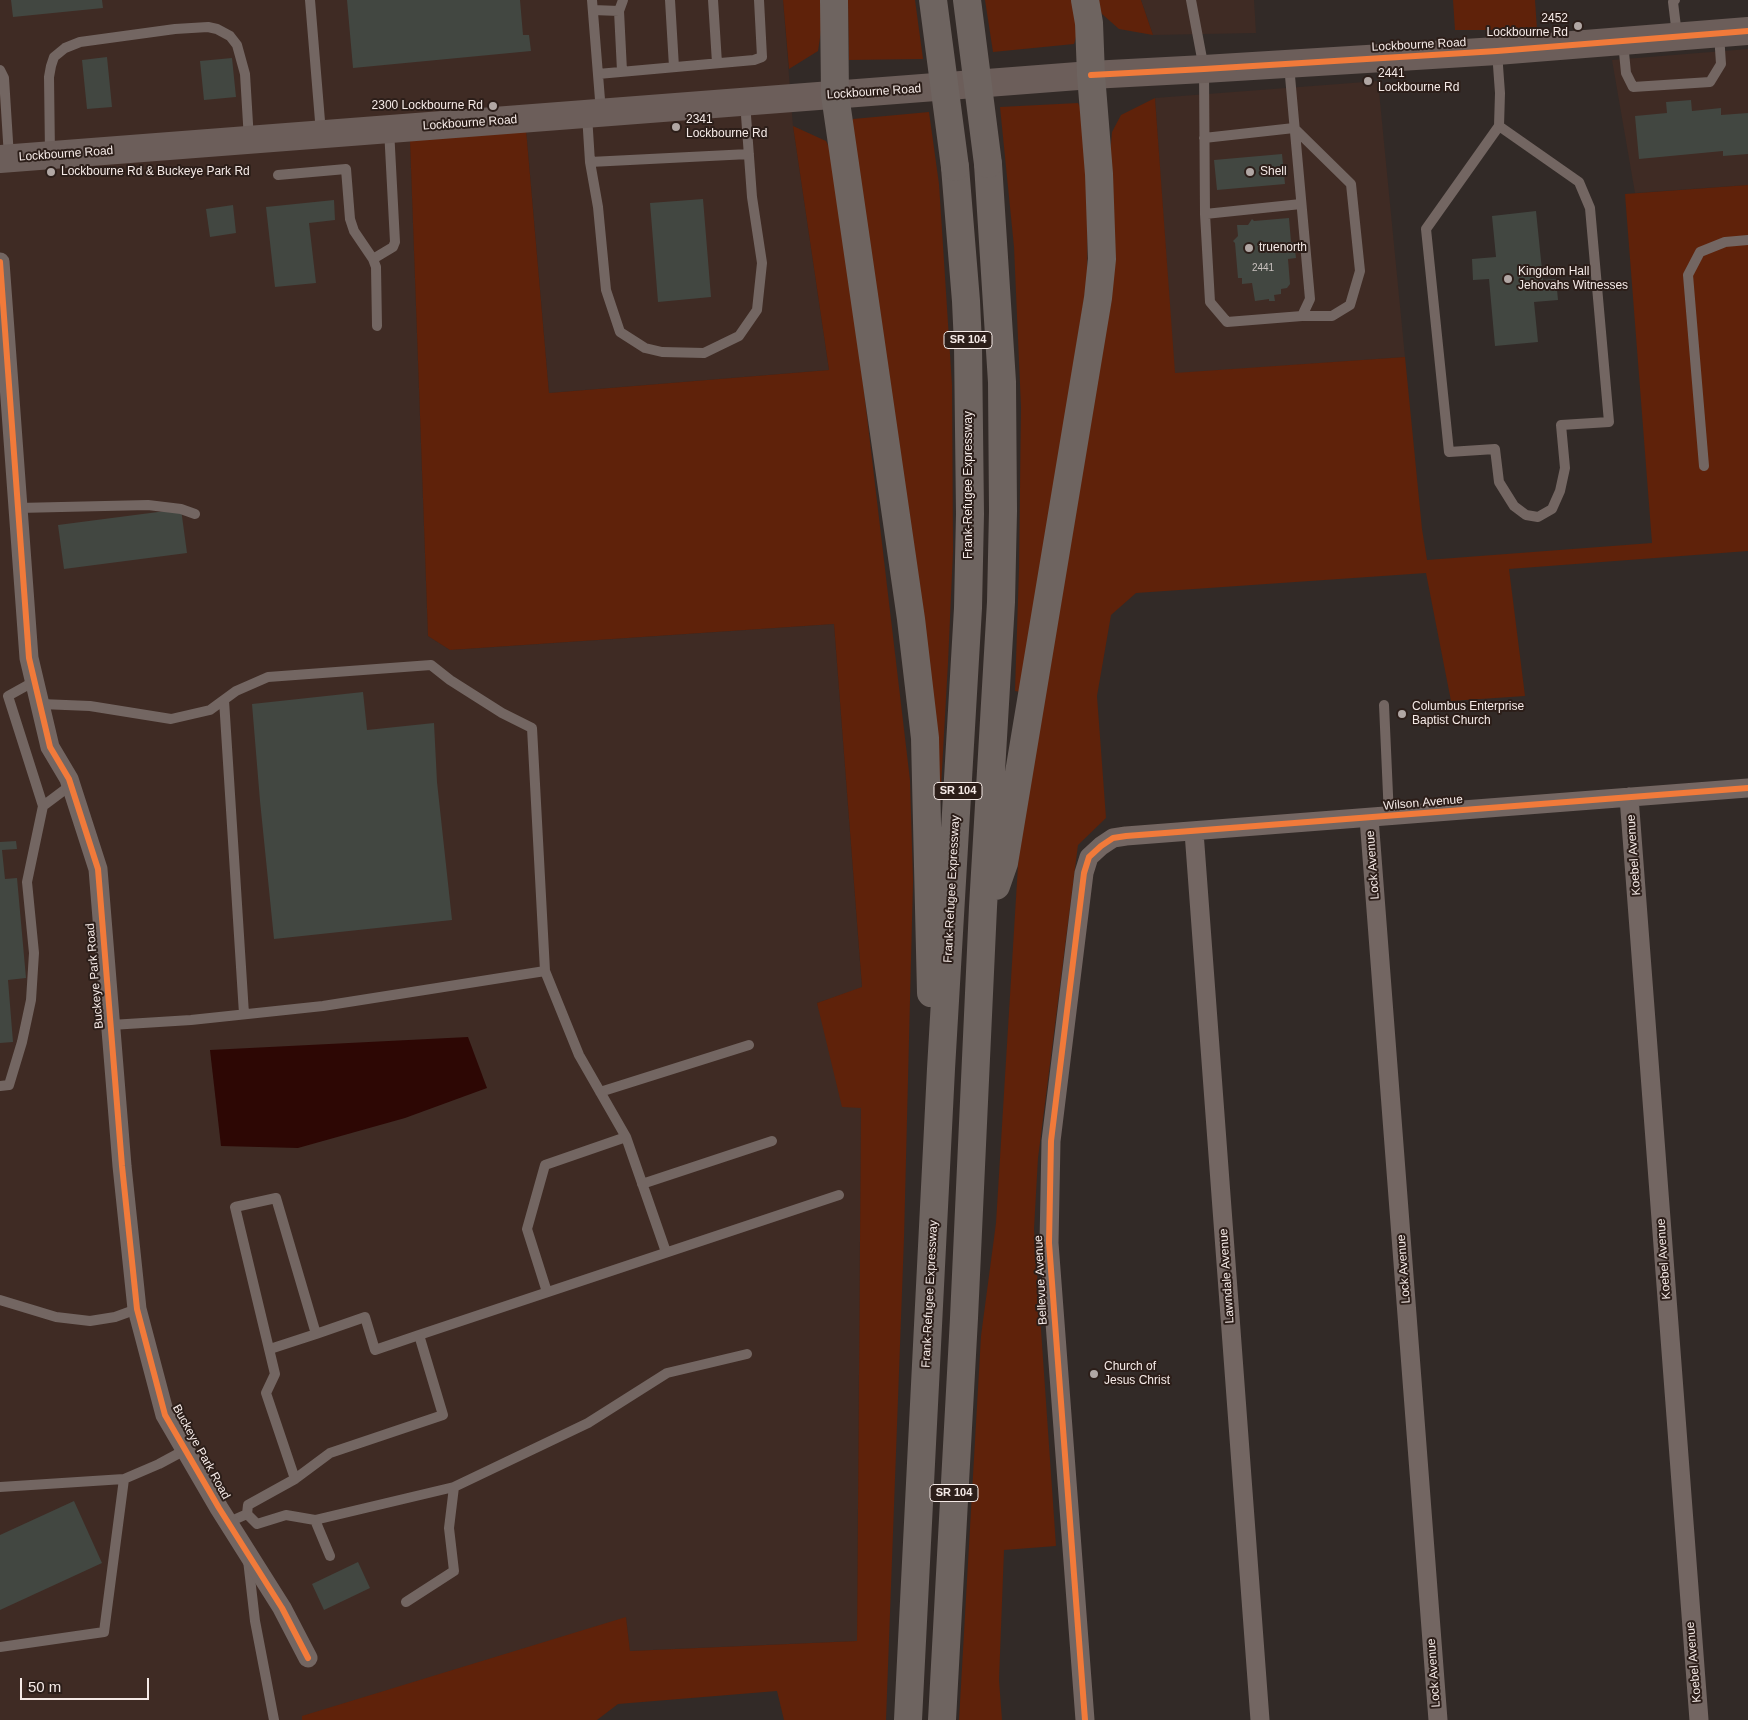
<!DOCTYPE html>
<style>
body{margin:0}
#map{position:relative;width:1748px;height:1720px;overflow:hidden;background:#322a27;font-family:Arial,sans-serif}
canvas{display:block}
.scale{position:absolute;left:20px;top:1678px;width:129px;height:22px;box-sizing:border-box;border:2px solid #f5eae7;border-top:0;padding-left:6px;font-size:15px;line-height:18px;white-space:nowrap;color:#f5eae7;-webkit-text-stroke:4px #2c1e19;paint-order:stroke}
</style>
<div id="map">
<canvas width="1748" height="1720"></canvas>
<div class="scale">50 m</div>
</div>
<script>
const c = document.querySelector('canvas').getContext('2d');
c.lineJoin = 'round';
function paint(path, color) { c.fillStyle = color; c.fill(path, 'evenodd'); }
const poly = rows => new Path2D(rows.map(r => 'M' + r).join(''));
function stroke(path, color, width, dash) { c.strokeStyle = color; c.lineWidth = width; c.lineCap = dash ? 'butt' : 'round'; c.setLineDash(dash || []); c.stroke(path); }
function label(font, color, halo, rows, align = 'center') {
  c.font = font + ' Arial,sans-serif'; c.lineWidth = 4; c.setLineDash([]); c.textBaseline = 'middle'; c.strokeStyle = halo; c.fillStyle = color; for (const [text, x, y, turn = 0] of rows) {
    c.save(); c.translate(x, y); c.rotate((+turn || 0) * Math.PI / 180); c.textAlign = isNaN(turn) ? turn : align; if (halo) c.strokeText(text, 0, 0); c.fillText(text, 0, 0); c.restore();
  }
}
const built = poly([
 [0,0,783,0,793,126,829,370,549,393,526,129,410,141,428,636,450,650,834,624,862,988,817,1003,861,1108,857,1641,630,1651,626,1618,302,1717,302,1720,0,1720],
 [1141,0,1254,0,1256,33,1153,35],
 [1748,49,1748,185,1635,193,1612,60],
 [1378,81,1405,357,1174,374,1155,98]
]);
const green = poly([
 [783,0,822,0,823,18,818,51,789,69],
 [848,0,915,0,923,59,849,60],
 [985,0,1074,0,1080,24,1074,44,993,52],
 [1095,0,1141,0,1153,35,1119,29,1102,14],
 [1453,0,1535,0,1537,30,1455,30],
 [1155,98,1175,373,1405,357,1422,529,1427,560,1652,543,1625,194,1748,185,1748,551,1509,569,1525,696,1451,701,1426,573,1136,593,1111,615,1097,696,1106,818,1078,845,1038,1158,1034,1229,1056,1546,1004,1550,999,1680,1002,1720,959,1720,981,1336,996,1223,1020,833,1109,167,1112,132,1121,115],
 [1078,103,1081,109,1088,187,1087,281,1021,692,1015,691,1019,569,1021,407,1014,247,1000,107],
 [929,112,939,184,952,385,953,551,948,663,940,804,848,133,853,119],
 [793,126,826,141,837,163,910,780,913,881,904,1238,886,1720,784,1720,777,1691,618,1704,597,1720,302,1720,302,1716,626,1617,630,1651,857,1641,861,1108,842,1107,817,1003,862,987,834,624,450,650,428,636,410,141,526,129,549,393,829,370]
]);
const water = poly([
 [468,1037,487,1088,405,1118,298,1148,221,1146,210,1050]
]);
const building = poly([
 [11,0,102,0,103,8,13,17],
 [347,0,520,0,523,35,529,35,531,51,353,68],
 [107,57,112,107,87,109,82,60],
 [232,58,236,97,204,100,200,61],
 [1691,100,1692,111,1721,108,1721,115,1748,113,1748,154,1723,156,1723,151,1639,159,1635,116,1667,113,1666,102],
 [1282,154,1285,184,1217,190,1214,160],
 [703,199,711,297,658,302,650,203],
 [334,200,335,220,309,223,316,283,275,287,266,207],
 [233,205,236,233,210,237,206,209],
 [1536,211,1543,280,1556,279,1558,300,1534,302,1538,342,1495,346,1489,279,1473,280,1472,259,1496,257,1492,216],
 [1289,218,1291,242,1294,242,1296,258,1288,259,1290,284,1287,288,1281,289,1281,294,1274,295,1275,301,1269,301,1269,299,1255,301,1252,283,1242,284,1242,278,1238,278,1235,243,1233,241,1238,236,1237,225,1248,225,1252,219,1254,221],
 [181,509,187,553,64,569,58,525],
 [363,692,367,730,434,723,437,782,452,920,274,939,260,801,252,704],
 [16,841,17,849,2,850,5,879,17,878,26,978,8,980,13,1042,0,1043,0,842],
 [74,1501,102,1563,0,1610,0,1535],
 [358,1562,370,1588,324,1610,312,1584]
]);
const service = poly([
 [310,0,321,133],
 [592,0,601,112],
 [670,0,674,67],
 [713,0,717,63],
 [1191,0,1204,69,1205,214,1210,302,1227,322,1302,316,1310,299,1289,65],
 [1675,0,1673,2,1677,35],
 [593,10,619,11],
 [1623,42,1626,73,1633,87,1710,82,1721,64,1719,34],
 [1497,52,1500,93,1499,126,1426,229,1449,452,1495,449,1499,482,1514,506,1526,515,1538,517,1552,509,1560,491,1565,468,1561,425,1609,422,1590,208,1579,182,1499,126],
 [0,70,4,78,9,157],
 [622,71,619,11,623,0],
 [598,74,754,60,762,57,759,0],
 [587,115,590,162,598,207,606,290,620,332,645,348,662,352,704,353,739,336,757,310,762,263,752,197,745,102],
 [1204,138,1294,128,1351,184,1360,271,1350,305,1332,316,1302,316],
 [50,154,49,77,51,66,54,57,65,48,80,42,175,29,208,27,217,29,230,36,237,45,245,74,249,140],
 [590,162,749,154],
 [278,175,346,169,350,219,354,231,373,259,376,267,377,326],
 [1205,214,1301,204],
 [373,259,393,247,395,242,389,129],
 [1704,466,1688,275,1700,252,1725,242,1748,240],
 [18,508,148,505,181,509,195,514],
 [35,681,8,696,43,806],
 [224,700,244,1014],
 [41,704,90,706,171,719,210,710,236,691,268,677,431,665,450,680,502,713,532,728,545,971,323,1006,191,1020,111,1025],
 [1384,705,1389,817],
 [545,971,579,1055,626,1137,666,1252],
 [0,1086,9,1085,22,1042,31,1000,34,953,27,882,43,806,71,785],
 [600,1092,749,1045],
 [642,1184,772,1141],
 [547,1292,527,1229,545,1165,626,1137],
 [0,1300,56,1317,90,1321,115,1317,137,1309],
 [419,1335,839,1195],
 [295,1479,330,1453,443,1415,419,1335,375,1350,365,1317,316,1334],
 [0,1487,124,1479,159,1464,185,1450],
 [247,1514,248,1505,295,1479,266,1393,275,1374,235,1207,276,1198,316,1334,270,1349],
 [315,1520,454,1487,588,1423,667,1373,747,1354],
 [229,1522,247,1514,257,1524,286,1515,315,1520,330,1556],
 [248,1560,255,1621,274,1720],
 [406,1602,454,1571,449,1528,454,1487],
 [0,1647,104,1632,124,1479]
]);
const minor = poly([
 [0,262,29,658,50,747,69,779,98,869,122,1166,137,1309,165,1415,219,1508,282,1608,308,1658],
 [1629,797,1699,1720],
 [1369,818,1438,1720],
 [1194,832,1260,1720],
 [1085,1720,1049,1243,1051,1141,1084,873,1089,857,1101,846,1113,838,1126,836,1748,788]
]);
const secondary = poly([
 [0,159,1091,75,1204,69,1497,51,1748,31]
]);
const motorway = poly([
 [834,0,835,95,911,619,925,738,931,993],
 [996,886,1004,863,1098,298,1102,259,1099,174,1091,75,1089,23,1085,0],
 [908,1720,941,1069,968,608,970,514,968,345,966,301,955,167],
 [942,1720,964,1318,983,907,1001,602,1003,511,1002,382,988,164]
]);
const motorwayBridge = poly([
 [933,0,955,167],
 [967,0,988,164]
]);
const cycleway = poly([
 [1091,75,1204,69,1497,51,1748,31],
 [0,262,29,658,50,747,69,779,98,869,122,1166,137,1309,165,1415,219,1508,282,1608,308,1658],
 [1085,1720,1049,1243,1051,1141,1084,873,1089,857,1101,846,1113,838,1126,836,1748,788]
]);
const markers = [
 [1578,26,5,"#b1a7a4"],
 [1368,81,5,"#b1a7a4"],
 [493,106,5,"#b1a7a4"],
 [676,127,5,"#b1a7a4"],
 [51,172,5,"#b1a7a4"],
 [1250,172,5,"#b1a7a4"],
 [1249,248,5,"#b1a7a4"],
 [1508,279,5,"#b1a7a4"],
 [1402,714,5,"#b1a7a4"],
 [1094,1374,5,"#b1a7a4"]
];
const numberNames = [
 ["2441",1263,268]
];
const shields = [
 [968,340,48],
 [958,791,48],
 [954,1493,48]
];
const shieldNames = [
 ["SR 104",968,340],
 ["SR 104",958,791],
 ["SR 104",954,1493]
];
const poiNames = [
 ["2452",1568,19,"right"],
 ["Lockbourne Rd",1568,33,"right"],
 ["2441",1378,74],
 ["Lockbourne Rd",1378,88],
 ["2300 Lockbourne Rd",483,106,"right"],
 ["2341",686,120],
 ["Lockbourne Rd",686,134],
 ["Lockbourne Rd & Buckeye Park Rd",61,172],
 ["Shell",1260,172],
 ["truenorth",1259,248],
 ["Kingdom Hall",1518,272],
 ["Jehovahs Witnesses",1518,286],
 ["Columbus Enterprise",1412,707],
 ["Baptist Church",1412,721],
 ["Church of",1104,1367],
 ["Jesus Christ",1104,1381]
];
const streetNames = [
 ["Lockbourne Road",1419,45,-3],
 ["Lockbourne Road",874,92,-4],
 ["Lockbourne Road",470,123,-4],
 ["Lockbourne Road",66,154,-4],
 ["Frank-Refugee Expressway",969,485,-90],
 ["Wilson Avenue",1423,803,-5],
 ["Koebel Avenue",1634,855,-94],
 ["Lock Avenue",1373,865,-94],
 ["Frank-Refugee Expressway",952,889,-87],
 ["Buckeye Park Road",95,976,-95],
 ["Koebel Avenue",1664,1259,-94],
 ["Lock Avenue",1404,1269,-94],
 ["Lawndale Avenue",1227,1276,-94],
 ["Bellevue Avenue",1041,1280,-93],
 ["Frank-Refugee Expressway",930,1294,-87],
 ["Buckeye Park Road",201,1452,61],
 ["Koebel Avenue",1694,1662,-95],
 ["Lock Avenue",1434,1673,-94]
];
paint(built, '#3f2b24');
paint(green, '#5f220a');
paint(water, '#2d0704');
paint(building, '#424741');
stroke(service, '#736662', 10);
stroke(minor, '#736662', 19);
stroke(secondary, '#6c5e5a', 28);
stroke(motorway, '#6e6460', 28);
stroke(motorwayBridge, '#6e6460', 28);
stroke(cycleway, '#f17a3a', 6);
for (const [x, y, r, color] of markers) { const dot = new Path2D(); dot.arc(x, y, r, 0, 2 * Math.PI); c.fillStyle = color; c.fill(dot); stroke(dot, '#2c1e19', 2); }
label('10px', '#c8c1be', null, numberNames);
for (const [x, y, w] of shields) { const box = new Path2D(); box.roundRect(x - w / 2, y - 8.5, w, 17, 4); c.fillStyle = '#2c1e19'; c.fill(box); stroke(box, '#f5eae7', 1); }
label('bold 11px', '#f5eae7', null, shieldNames);
label('12px', '#f5eae7', '#2c1e19', poiNames, 'left');
label('12px', '#f5eae7', '#2c1e19', streetNames);
</script>
